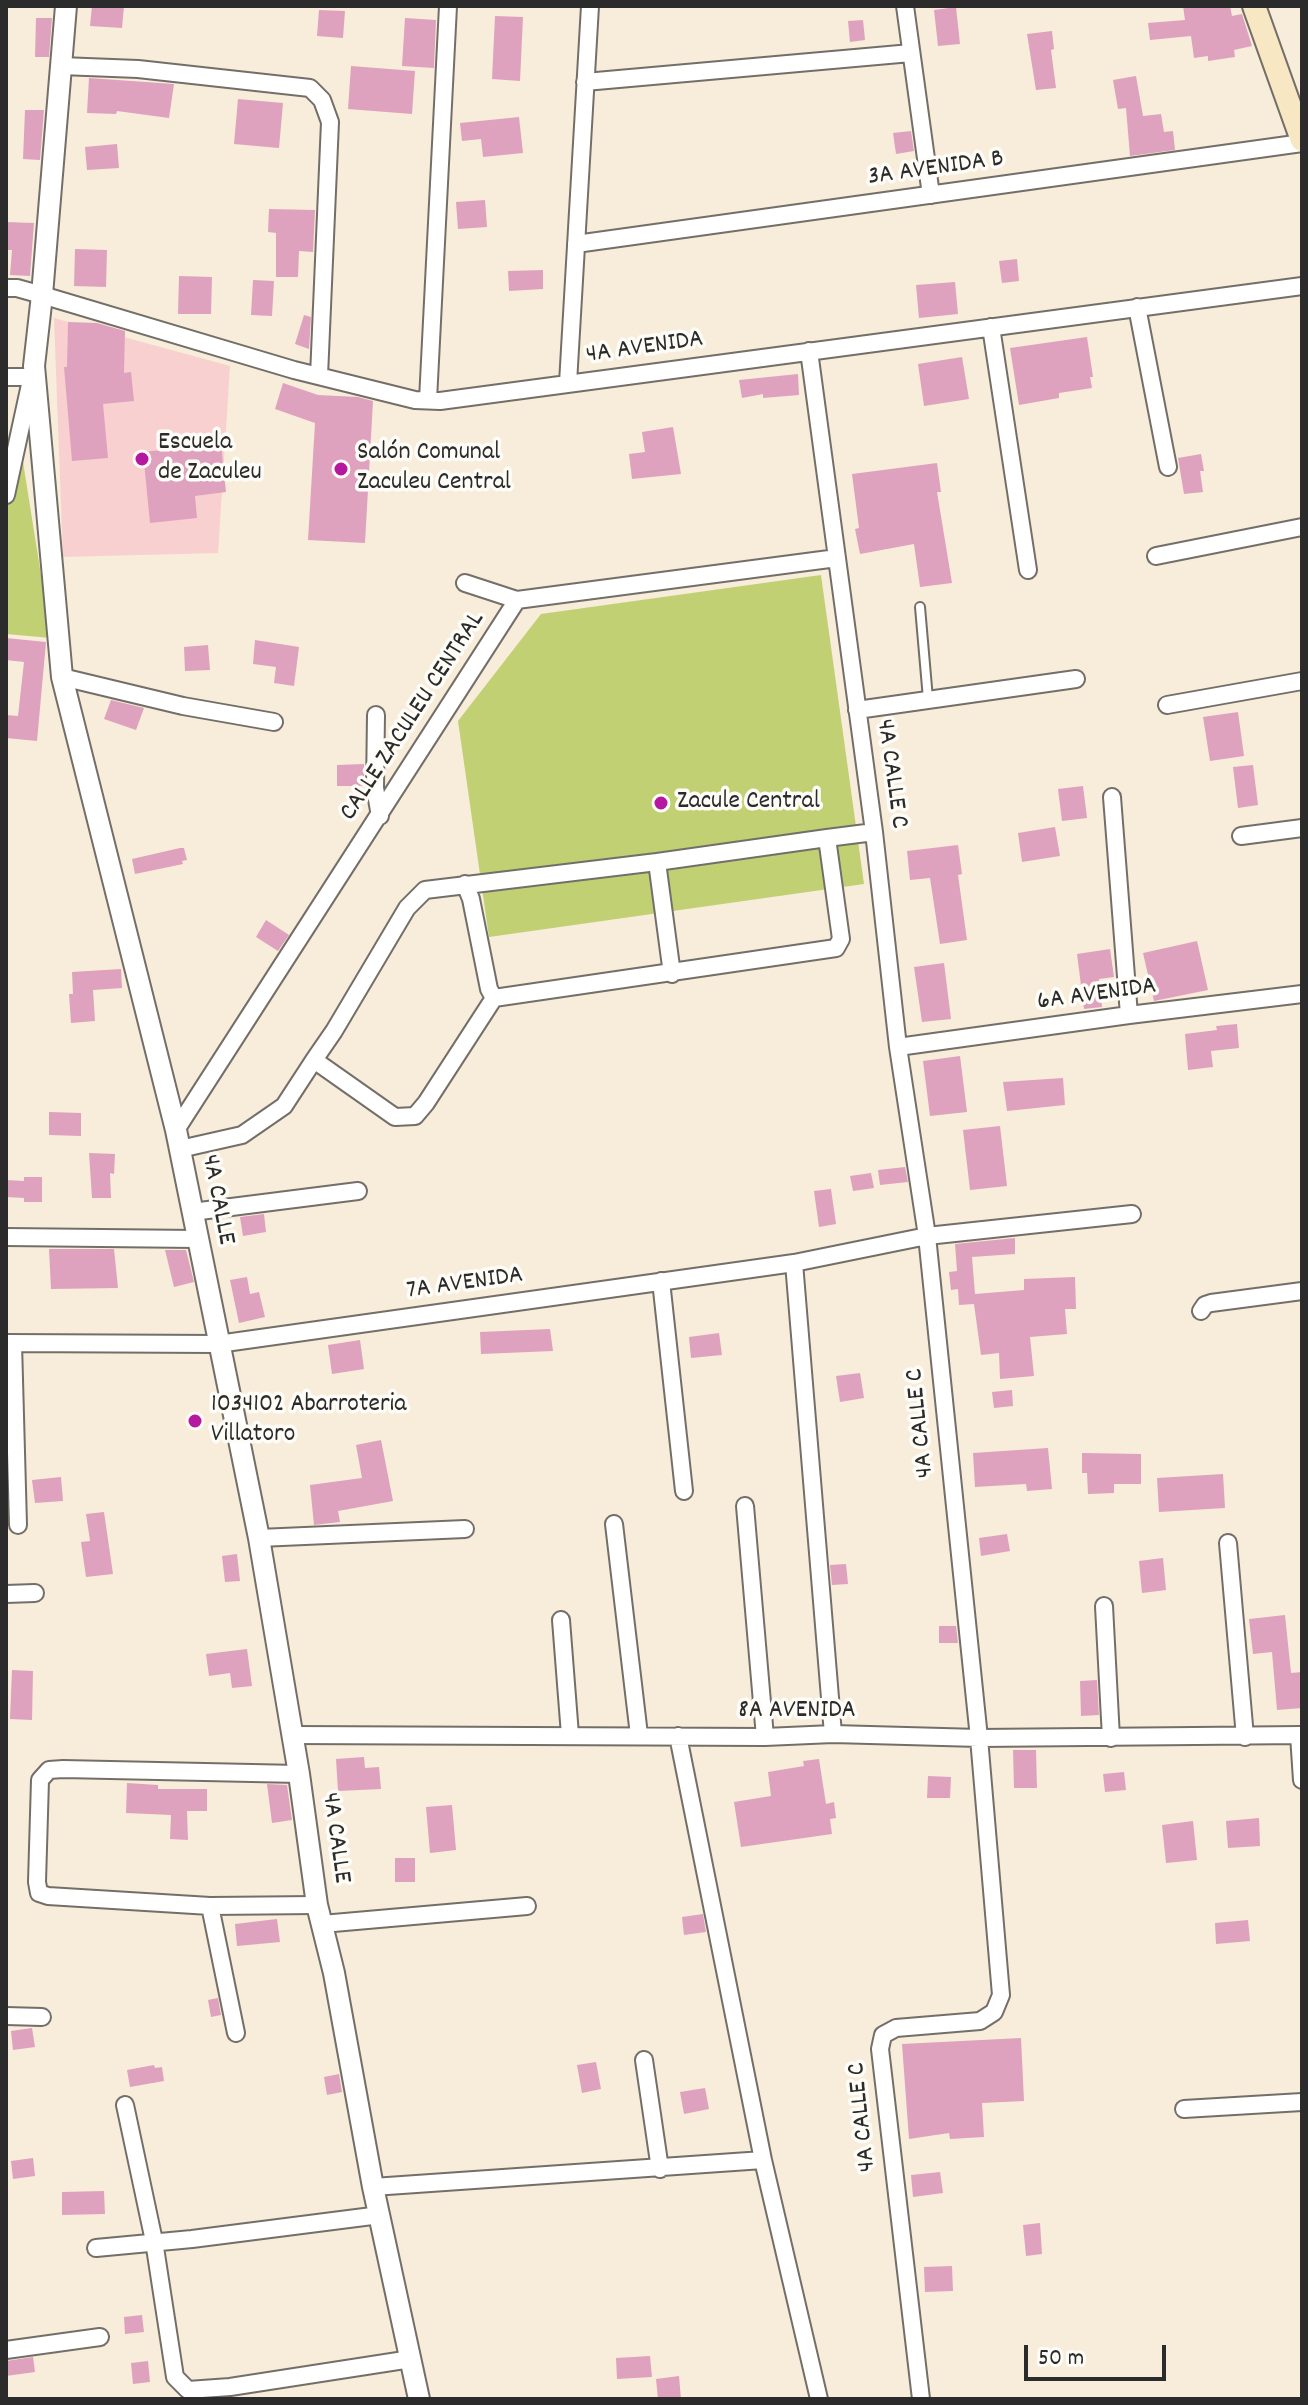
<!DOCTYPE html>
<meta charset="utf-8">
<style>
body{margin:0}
#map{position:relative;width:1308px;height:2405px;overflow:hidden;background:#f8ecda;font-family:Dekko,sans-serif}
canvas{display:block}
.frame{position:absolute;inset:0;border:8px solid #2b2b2b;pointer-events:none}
.scale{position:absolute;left:1024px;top:2345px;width:142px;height:36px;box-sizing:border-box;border:4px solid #2b2b2b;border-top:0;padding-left:10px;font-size:24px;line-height:28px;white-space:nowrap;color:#2b2b2b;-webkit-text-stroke:6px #fdfcf7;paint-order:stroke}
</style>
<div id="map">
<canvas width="1308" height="2405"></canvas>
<div class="frame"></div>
<div class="scale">50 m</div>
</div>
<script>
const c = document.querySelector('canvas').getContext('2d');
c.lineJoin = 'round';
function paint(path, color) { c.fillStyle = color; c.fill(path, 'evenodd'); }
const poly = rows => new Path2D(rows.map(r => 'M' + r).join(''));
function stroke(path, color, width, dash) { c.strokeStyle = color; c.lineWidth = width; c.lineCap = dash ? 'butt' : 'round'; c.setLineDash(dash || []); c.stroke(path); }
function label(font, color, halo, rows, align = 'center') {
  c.font = font + ' Dekko,sans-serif'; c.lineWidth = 7; c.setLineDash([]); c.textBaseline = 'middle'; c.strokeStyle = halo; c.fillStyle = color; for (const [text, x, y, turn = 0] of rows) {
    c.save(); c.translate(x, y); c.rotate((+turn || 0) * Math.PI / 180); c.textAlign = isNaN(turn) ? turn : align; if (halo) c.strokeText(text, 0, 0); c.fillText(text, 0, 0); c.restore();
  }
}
const built = poly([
 [54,318,230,366,218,553,63,557]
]);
const green = poly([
 [20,443,51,638,6,634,6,463],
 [821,575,864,884,489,937,458,721,541,614]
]);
const building = poly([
 [92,6,124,6,122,28,90,26],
 [1183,6,1230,6,1232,16,1242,14,1252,46,1234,50,1235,57,1208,61,1208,56,1194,58,1191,36,1150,40,1148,23,1185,20],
 [956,7,960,44,938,46,934,10],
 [319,10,345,11,343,38,317,36],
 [495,16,523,17,520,81,492,79],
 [36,18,52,18,49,57,35,57],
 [405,18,436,20,434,68,402,66],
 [863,20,865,40,850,42,848,21],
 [1052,31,1054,49,1051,50,1056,88,1036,90,1027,34],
 [351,66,415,71,412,114,348,109],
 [1136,76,1143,116,1161,114,1164,132,1173,131,1175,150,1130,156,1126,108,1118,109,1113,80],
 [89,78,174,84,169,118,117,111,116,114,87,113],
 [238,99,283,103,279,148,234,144],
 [25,110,44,110,40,160,23,159],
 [519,117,523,153,483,157,481,139,462,141,460,123],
 [911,131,914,151,896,154,893,133],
 [117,144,119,168,87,170,85,147],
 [485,200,487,227,458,229,456,202],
 [269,209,315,210,313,252,299,251,298,277,276,277,276,233,268,232],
 [6,222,34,223,30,276,10,275,12,250,6,250],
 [75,249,107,250,106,287,74,286],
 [1017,259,1019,281,1002,283,999,261],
 [543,270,543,289,509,291,508,271],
 [179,276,212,277,211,314,178,314],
 [253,280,274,281,272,316,251,315],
 [955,282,958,314,919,318,916,285],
 [304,315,311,317,309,349,295,344],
 [68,322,97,323,125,331,124,373,131,372,134,401,103,404,108,458,72,461,64,367,67,367],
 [1087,337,1093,377,1090,377,1092,388,1059,393,1059,398,1019,405,1010,348],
 [962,357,969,399,924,406,918,364],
 [798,374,799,395,763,398,763,394,742,398,739,380],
 [283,383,318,395,358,397,373,401,365,543,308,540,315,423,275,409],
 [673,427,681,474,632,479,629,454,645,452,642,432],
 [221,444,226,492,195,496,197,518,150,523,143,452],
 [1201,454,1204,471,1200,471,1203,492,1184,494,1178,458],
 [937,463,941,492,937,492,952,583,920,587,914,544,860,554,855,529,859,528,852,474],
 [6,638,46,642,37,741,6,738,6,715,18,716,24,662,6,660],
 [255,640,299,647,294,686,274,683,276,667,253,664],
 [208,645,210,670,185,671,184,647],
 [111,700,144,708,136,730,104,719],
 [1238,712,1244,756,1210,761,1203,717],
 [364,764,364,786,337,786,337,765],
 [1253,765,1258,805,1238,808,1233,767],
 [1083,786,1087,818,1062,821,1058,789],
 [1055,827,1060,856,1022,862,1018,833],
 [958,845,962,874,958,875,967,940,940,944,930,878,910,880,907,851],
 [180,848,184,848,187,860,182,861,183,864,135,874,132,859],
 [266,920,289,935,278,951,256,937],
 [1197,941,1208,990,1154,1001,1143,953],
 [1110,949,1114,977,1099,979,1102,1007,1084,1009,1077,954],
 [944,963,951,1019,922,1022,914,967],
 [121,969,122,988,93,990,95,1021,71,1023,69,994,73,994,72,972],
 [1237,1024,1239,1048,1211,1051,1213,1067,1188,1070,1185,1034,1217,1030,1216,1026],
 [960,1056,967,1112,930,1116,923,1061],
 [1063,1078,1065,1105,1007,1111,1003,1082],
 [49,1112,81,1113,81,1136,49,1135],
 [1000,1126,1007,1186,970,1190,963,1130],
 [89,1153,115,1154,114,1174,110,1173,111,1198,92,1198],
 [905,1167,908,1182,880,1185,878,1170],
 [871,1173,874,1188,853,1191,850,1176],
 [24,1177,42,1177,42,1202,24,1202,24,1198,6,1197,6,1180,24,1181],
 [831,1189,836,1224,819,1227,814,1191],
 [264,1214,266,1232,243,1236,240,1217],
 [1015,1238,1015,1254,972,1257,975,1294,1024,1290,1024,1279,1075,1277,1076,1309,1065,1309,1067,1334,1030,1337,1034,1376,1000,1379,999,1353,981,1355,974,1304,959,1305,958,1289,951,1290,949,1272,957,1271,955,1244],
 [49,1249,114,1249,118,1288,51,1289],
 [165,1250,186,1250,194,1282,174,1287],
 [247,1277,250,1294,259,1292,265,1317,239,1323,230,1280],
 [550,1329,553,1351,481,1354,480,1332],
 [719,1333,722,1355,691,1358,689,1337],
 [360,1340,364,1369,332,1374,328,1345],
 [860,1373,864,1398,840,1402,836,1376],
 [1012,1390,1013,1406,994,1408,992,1392],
 [381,1440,393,1501,338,1511,340,1522,314,1525,310,1485,362,1478,356,1445],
 [1048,1448,1052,1489,1027,1491,1026,1484,975,1487,973,1453],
 [1082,1453,1141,1454,1141,1484,1114,1484,1114,1493,1088,1494,1087,1473,1082,1473],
 [1223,1474,1225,1508,1159,1512,1157,1478],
 [61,1477,63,1501,35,1503,32,1480],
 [104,1512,113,1574,86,1577,81,1542,90,1541,86,1514],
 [1007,1534,1010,1551,981,1556,979,1538],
 [237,1554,240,1581,225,1582,222,1556],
 [1163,1558,1166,1590,1142,1593,1139,1561],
 [846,1564,848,1584,832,1585,830,1565],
 [1285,1615,1291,1673,1302,1672,1302,1708,1277,1710,1272,1652,1253,1654,1249,1619],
 [939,1626,956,1626,958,1643,939,1643],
 [247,1649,252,1686,232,1688,230,1673,209,1676,206,1654],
 [12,1670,33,1671,32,1720,10,1719],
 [1097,1680,1099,1715,1081,1716,1080,1681],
 [1013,1750,1036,1750,1037,1788,1014,1788],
 [364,1757,365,1768,379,1767,381,1789,338,1791,336,1759],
 [819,1759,826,1804,834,1802,836,1818,830,1819,832,1834,741,1847,734,1802,771,1796,768,1772,804,1766,803,1761],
 [1124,1772,1126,1790,1105,1792,1103,1774],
 [928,1776,951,1777,950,1798,927,1798],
 [127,1783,158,1785,158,1789,207,1789,207,1811,187,1811,188,1840,170,1839,171,1815,126,1813],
 [267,1784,287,1785,292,1820,272,1823],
 [452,1805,456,1850,430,1853,426,1807],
 [1259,1818,1260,1846,1228,1848,1226,1821],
 [1193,1821,1197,1860,1166,1863,1162,1825],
 [395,1858,415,1858,415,1882,395,1882],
 [703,1914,706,1932,684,1935,682,1917],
 [277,1919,280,1942,237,1946,235,1924],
 [1248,1920,1250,1941,1216,1944,1215,1923],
 [218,1998,221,2015,211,2017,208,2000],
 [32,2028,35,2047,13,2050,11,2031],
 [1021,2038,1024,2101,982,2103,984,2137,950,2139,949,2133,909,2139,902,2044],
 [596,2062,601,2089,582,2093,577,2065],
 [154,2065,155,2068,162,2067,164,2081,130,2087,127,2070],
 [339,2074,342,2092,327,2095,324,2077],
 [705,2088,709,2109,684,2114,680,2092],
 [33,2158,35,2176,13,2179,11,2161],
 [940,2172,943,2193,913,2197,911,2175],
 [104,2191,105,2214,62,2215,62,2192],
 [1040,2223,1042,2254,1026,2256,1023,2225],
 [952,2266,953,2291,925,2292,924,2267],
 [142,2315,144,2332,125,2334,124,2317],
 [650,2356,652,2377,617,2379,616,2358],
 [33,2357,35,2372,6,2376,6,2361],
 [148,2361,150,2382,133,2384,131,2363],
 [679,2376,681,2399,658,2399,656,2379]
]);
const service = poly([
 [920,607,928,699]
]);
const minor = poly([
 [905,6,931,195],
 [61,66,138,69,310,88,322,100,330,122,319,376],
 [585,82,911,53],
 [576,244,1302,143],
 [6,288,17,288,42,295,294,370,415,400,440,401,1302,286],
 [1137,307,1168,467],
 [991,327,1028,570],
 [809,351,874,832,898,1047,927,1236,979,1738,1001,1995,994,2012,980,2021,896,2028,883,2035,880,2049,921,2399],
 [6,377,32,377],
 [568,383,590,6],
 [428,400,448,6],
 [6,495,31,380],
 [1156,556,1302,527],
 [465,583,517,600],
 [62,677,183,706,274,722],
 [1167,705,1302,681],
 [857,710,1076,679],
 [376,715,375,788,380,816],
 [1112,797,1129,1015],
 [1241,836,1302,828],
 [827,838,874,832],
 [657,862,672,974],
 [465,884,471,899,489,989,494,998],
 [898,1047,1129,1015,1302,994],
 [176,1130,517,600,837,558],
 [180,1149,242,1135,284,1106,314,1060,334,1031,407,908,425,890,657,862,827,838,841,939,836,948,494,998,426,1103,415,1116,395,1117,314,1060],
 [192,1212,358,1191],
 [6,1237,197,1239],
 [794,1263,833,1734],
 [661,1281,684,1491],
 [1201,1311,1205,1305,1211,1303,1302,1291],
 [6,1343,218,1344,794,1263,927,1236,1132,1214],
 [13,1343,18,1525],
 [745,1506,765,1737],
 [614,1524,639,1735],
 [259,1538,465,1529],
 [1228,1543,1245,1737],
 [6,1594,35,1593],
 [1104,1606,1111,1738],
 [561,1620,570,1735],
 [292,1735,765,1737,833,1734,979,1738,1302,1735],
 [1299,1735,1302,1780],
 [678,1736,763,2160,819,2399],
 [210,1906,48,1896,39,1893,37,1882,40,1780,49,1770,63,1769,299,1774],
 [322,1924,527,1906],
 [6,2016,42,2017],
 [236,2033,210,1906,317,1905],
 [644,2060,660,2169],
 [125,2105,154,2241,175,2377,188,2390,230,2387,411,2359],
 [1184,2109,1302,2102],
 [373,2187,763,2160],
 [96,2248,192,2239,380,2215],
 [6,2350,100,2337]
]);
const tertiary = poly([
 [66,6,42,295,34,366,62,677,176,1130,259,1538,299,1774,317,1905,334,1973,373,2187,419,2399]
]);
const secondary = poly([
 [1254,6,1302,140]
]);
const markers = [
 [142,459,8,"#b5179e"],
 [341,469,8,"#b5179e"],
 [661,803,8,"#b5179e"],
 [195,1421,8,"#b5179e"]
];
const streetNames = [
 ["3A AVENIDA B",936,170,-8],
 ["4A AVENIDA",645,349,-8],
 ["CALLE ZACULEU CENTRAL",414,717,-57],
 ["4A CALLE C",890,774,82],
 ["6A AVENIDA",1097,996,-8],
 ["4A CALLE",216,1200,79],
 ["7A AVENIDA",465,1285,-8],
 ["4A CALLE C",922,1423,-96],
 ["8A AVENIDA",797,1712],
 ["4A CALLE",334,1838,82],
 ["4A CALLE C",864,2117,-96]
];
const poiNames = [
 ["Escuela",158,444],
 ["de Zaculeu",158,474],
 ["Salón Comunal",357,454],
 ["Zaculeu Central",357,484],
 ["Zacule Central",677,803],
 ["1034102 Abarroteria",211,1406],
 ["Villatoro",211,1436]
];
paint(built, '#f7d0cf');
paint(green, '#c0d073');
paint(building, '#dfa2be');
stroke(service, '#736f68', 12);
stroke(minor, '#736f68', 20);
stroke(tertiary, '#736f68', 24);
stroke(secondary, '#736f68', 26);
stroke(service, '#fff', 8);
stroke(minor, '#fff', 16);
stroke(tertiary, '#fff', 20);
stroke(secondary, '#f7e8c3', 22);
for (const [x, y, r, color] of markers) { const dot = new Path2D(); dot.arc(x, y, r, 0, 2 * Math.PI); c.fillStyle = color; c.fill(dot); stroke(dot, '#fdfcf7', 3); }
label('26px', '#2b2b2b', '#fdfcf7', streetNames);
label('26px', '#2b2b2b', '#fdfcf7', poiNames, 'left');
</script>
